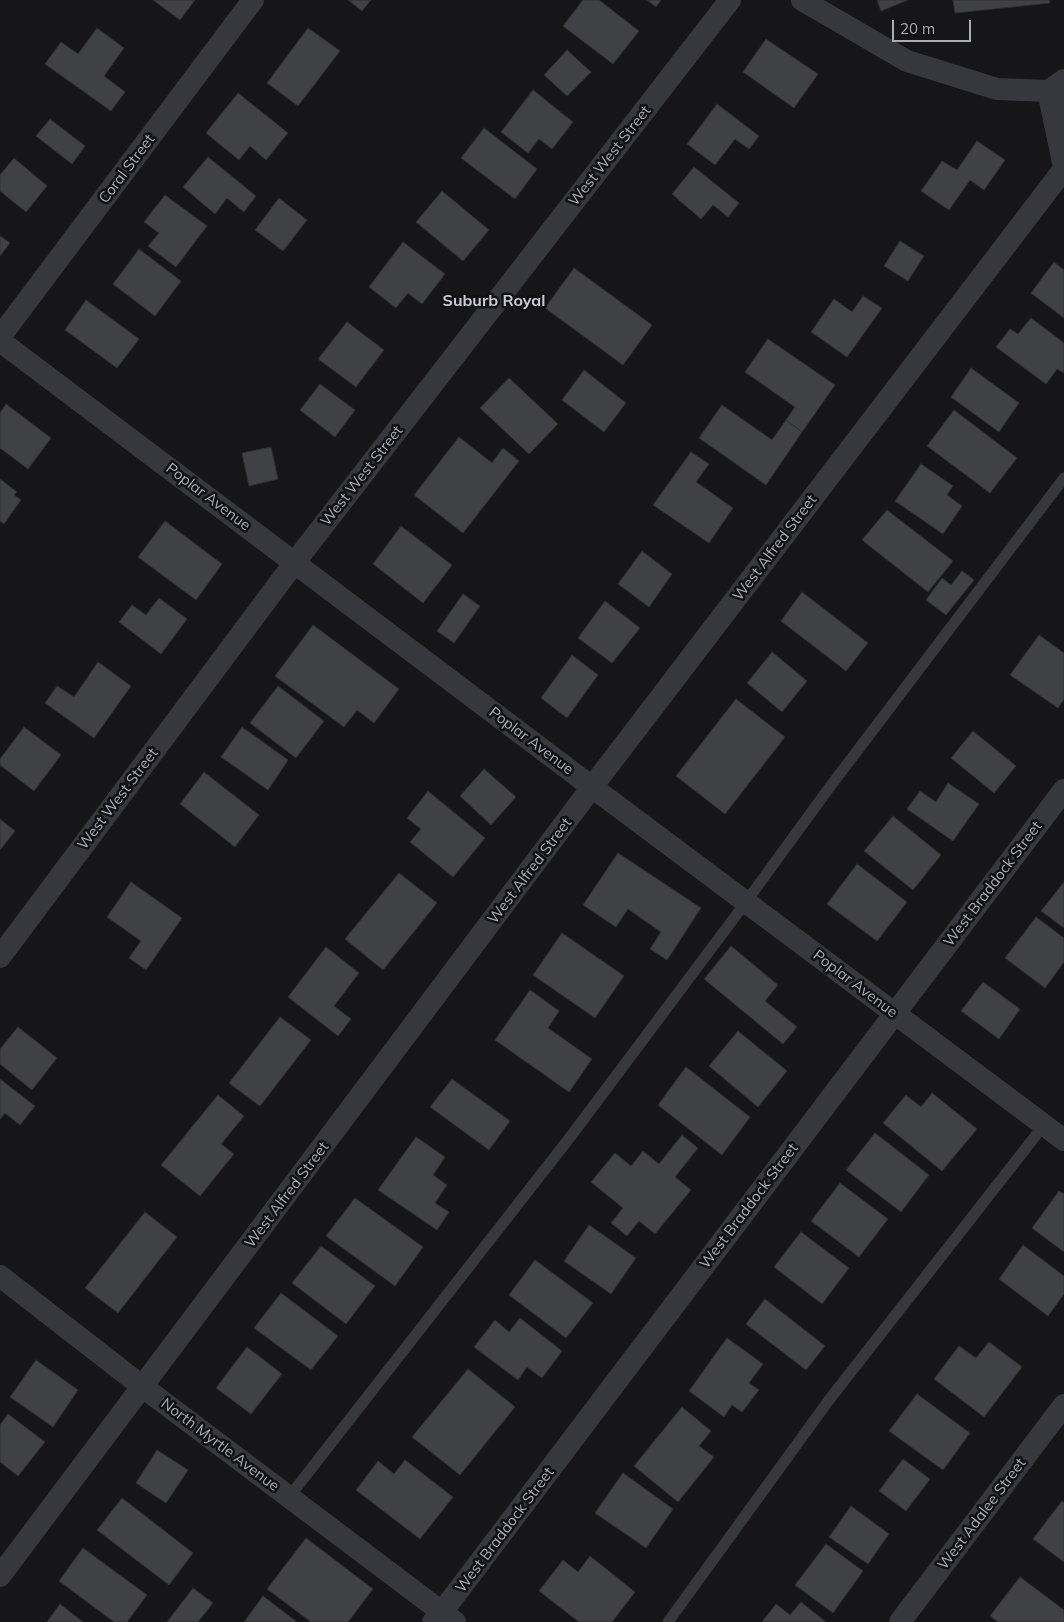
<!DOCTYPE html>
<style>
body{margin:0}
#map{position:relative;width:1064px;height:1622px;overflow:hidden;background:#161618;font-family:Mulish,sans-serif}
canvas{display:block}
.scale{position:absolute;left:892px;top:20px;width:79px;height:22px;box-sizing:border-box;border:2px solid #a8adb8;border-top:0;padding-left:6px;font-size:15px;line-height:18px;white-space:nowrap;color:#a8adb8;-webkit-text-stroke:4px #111113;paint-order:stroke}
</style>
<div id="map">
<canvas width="1064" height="1622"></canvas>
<div class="scale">20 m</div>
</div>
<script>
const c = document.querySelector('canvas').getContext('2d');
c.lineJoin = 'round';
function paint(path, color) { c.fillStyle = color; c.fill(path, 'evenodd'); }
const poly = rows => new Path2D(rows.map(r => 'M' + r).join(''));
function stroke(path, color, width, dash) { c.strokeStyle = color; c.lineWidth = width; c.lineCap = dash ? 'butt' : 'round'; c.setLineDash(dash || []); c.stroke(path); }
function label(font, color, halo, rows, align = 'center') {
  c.font = font + ' Mulish,sans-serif'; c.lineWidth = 5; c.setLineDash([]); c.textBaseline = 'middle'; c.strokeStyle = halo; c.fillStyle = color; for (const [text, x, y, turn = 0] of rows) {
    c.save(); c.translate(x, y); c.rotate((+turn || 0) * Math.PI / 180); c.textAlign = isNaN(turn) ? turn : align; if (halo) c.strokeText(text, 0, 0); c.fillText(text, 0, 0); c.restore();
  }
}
const building = poly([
 [153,0,195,0,180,20,153,0],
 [348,0,371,0,362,11,348,0],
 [583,0,599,0,639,31,613,64,563,26,583,0],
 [647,0,661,0,656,7,647,0],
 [877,0,908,0,881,11,877,0],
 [953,0,1049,0,1050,3,955,13,953,0],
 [97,28,124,48,104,76,125,92,111,111,45,64,61,42,78,54,97,28],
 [308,28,340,51,298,106,267,83,308,28],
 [766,39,818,74,794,108,743,72,766,39],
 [567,50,591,72,567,96,544,75,567,50],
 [533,90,573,122,552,149,539,139,528,153,501,132,533,90],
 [238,93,288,133,266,160,250,146,239,160,206,133,238,93],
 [717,104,759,136,749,149,735,139,715,165,687,144,717,104],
 [50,119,85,146,72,164,36,136,50,119],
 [484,128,537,169,515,199,461,158,484,128],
 [977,141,1005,160,984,190,970,180,949,210,921,191,942,161,957,170,977,141],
 [208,157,256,196,244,212,227,198,215,214,183,187,208,157],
 [14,158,47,186,26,212,0,191,0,175,14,158],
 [694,167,739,203,728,217,713,205,701,219,672,194,694,167],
 [442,191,489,230,463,261,416,222,442,191],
 [165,195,207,226,176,267,148,246,159,233,144,222,165,195],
 [279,198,307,220,283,251,255,230,279,198],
 [0,236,10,243,0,256,0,236],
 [900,241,924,256,908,281,884,266,900,241],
 [403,242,445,274,422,304,408,293,396,308,369,287,403,242],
 [139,249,181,281,155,316,113,284,139,249],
 [1054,262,1064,270,1064,318,1031,293,1054,262],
 [574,268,652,325,623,365,545,308,574,268],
 [863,296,882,308,847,357,811,332,834,299,852,312,863,296],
 [86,300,139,339,117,368,65,330,86,300],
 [1031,318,1064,343,1064,373,1057,369,1046,384,996,347,1010,329,1018,334,1031,318],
 [347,322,384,350,356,387,318,359,347,322],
 [768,339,835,385,802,432,786,420,795,407,745,372,768,339],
 [971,368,1019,403,999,432,951,397,971,368],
 [584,370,626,403,604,432,562,400,584,370],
 [509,378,558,424,529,454,480,408,509,378],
 [320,384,355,410,335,437,300,410,320,384],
 [6,404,51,438,28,469,0,448,0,413,6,404],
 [722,405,772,440,786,420,802,432,766,485,699,438,722,405],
 [954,410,1017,458,990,493,927,446,954,410],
 [459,437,492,463,503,448,519,461,463,533,414,495,459,437],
 [271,447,278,479,249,486,242,453,271,447],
 [691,452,709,464,696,482,733,508,709,543,653,505,691,452],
 [921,464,953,486,947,495,962,506,943,534,895,501,921,464],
 [0,479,17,492,14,495,21,500,4,524,0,521,0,479],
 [887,510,953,561,928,592,862,540,887,510],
 [165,521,222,564,196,600,138,557,165,521],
 [401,526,452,565,423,603,373,564,401,526],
 [642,551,672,574,649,607,618,584,642,551],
 [962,571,974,580,946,615,926,600,942,578,951,585,962,571],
 [802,592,868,643,846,671,781,621,802,592],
 [463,594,480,606,454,643,437,631,463,594],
 [159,598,187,619,161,654,119,622,132,605,146,615,159,598],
 [605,601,640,628,612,663,578,638,605,601],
 [313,625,399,689,374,723,357,710,344,727,275,676,313,625],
 [1039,635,1064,653,1064,699,1058,708,1010,675,1039,635],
 [772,652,807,681,782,712,747,683,772,652],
 [572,655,598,675,567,718,541,698,572,655],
 [98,662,131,686,94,738,45,703,57,686,74,697,98,662],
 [278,686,324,721,296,758,250,723,278,686],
 [736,699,785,737,725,814,676,776,736,699],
 [24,727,61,755,34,791,0,765,0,759,24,727],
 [242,727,288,760,268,790,221,757,242,727],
 [973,731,1016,766,994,793,951,758,973,731],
 [484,769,516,797,491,825,460,796,484,769],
 [204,772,259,815,235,847,180,804,204,772],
 [948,783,979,804,953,841,907,809,920,791,936,802,948,783],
 [428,791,485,838,453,877,410,842,421,829,407,818,428,791],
 [893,816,941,855,913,890,864,851,893,816],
 [0,819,15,831,0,850,0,819],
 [618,853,701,908,667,960,650,949,661,932,628,909,616,927,583,905,618,853],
 [857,864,907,902,877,941,827,904,857,864],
 [399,873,437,903,383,970,345,939,399,873],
 [131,882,182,918,146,970,129,958,141,941,107,917,131,882],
 [1064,882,1064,928,1041,911,1064,882],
 [1036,917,1064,938,1064,962,1045,988,1005,958,1036,917],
 [562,933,624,976,595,1018,533,975,562,933],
 [731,946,778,985,765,1001,797,1027,783,1044,704,979,731,946],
 [326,947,359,973,334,1006,351,1019,338,1036,288,997,326,947],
 [983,982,1020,1009,999,1039,961,1011,983,982],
 [530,990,559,1011,548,1028,592,1059,569,1092,495,1040,530,990],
 [280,1017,311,1040,260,1106,229,1083,280,1017],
 [18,1027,57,1058,32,1090,0,1064,0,1049,18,1027],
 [738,1031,787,1071,758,1107,709,1066,738,1031],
 [686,1067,750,1117,722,1155,658,1105,686,1067],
 [0,1079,35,1106,20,1125,5,1113,0,1119,0,1079],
 [452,1079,510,1121,489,1150,430,1107,452,1079],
 [932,1093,977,1129,942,1171,883,1123,906,1095,921,1107,932,1093],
 [218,1095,244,1116,221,1144,234,1154,200,1196,161,1165,218,1095],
 [875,1133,929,1175,901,1212,846,1170,875,1133],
 [682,1135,698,1148,675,1177,691,1190,655,1234,639,1221,627,1236,611,1223,623,1208,591,1182,615,1153,631,1166,643,1151,659,1164,682,1135],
 [416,1137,445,1157,433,1175,447,1185,435,1203,449,1212,437,1230,378,1190,416,1137],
 [840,1183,888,1219,859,1257,811,1221,840,1183],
 [1059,1191,1064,1194,1064,1252,1032,1228,1059,1191],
 [355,1198,423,1247,395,1286,326,1236,355,1198],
 [145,1212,177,1237,118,1313,85,1288,145,1212],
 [589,1225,636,1258,611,1294,564,1261,589,1225],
 [801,1232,849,1268,822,1304,774,1267,801,1232],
 [1023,1245,1064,1276,1064,1294,1048,1316,999,1279,1023,1245],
 [321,1246,375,1286,346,1324,292,1283,321,1246],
 [535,1260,593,1303,566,1338,509,1295,535,1260],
 [281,1293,338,1336,311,1370,254,1328,281,1293],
 [765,1299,825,1346,806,1370,746,1324,765,1299],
 [520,1318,562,1351,542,1378,527,1367,518,1380,474,1347,495,1320,509,1332,520,1318],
 [727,1338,763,1364,749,1383,759,1390,742,1412,732,1405,724,1417,689,1391,727,1338],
 [989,1342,1022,1367,984,1417,934,1379,959,1346,976,1358,989,1342],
 [247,1347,282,1374,251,1414,216,1388,247,1347],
 [36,1360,78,1390,53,1427,10,1397,36,1360],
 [468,1369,515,1407,460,1475,412,1437,468,1369],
 [917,1394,970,1433,943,1470,889,1431,917,1394],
 [682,1407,711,1431,699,1446,714,1457,678,1502,634,1466,682,1407],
 [8,1414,45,1442,18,1476,0,1462,0,1425,8,1414],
 [157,1450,188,1470,166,1503,136,1483,157,1450],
 [903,1459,930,1479,906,1511,879,1491,903,1459],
 [405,1460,453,1497,420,1539,356,1490,378,1461,394,1474,405,1460],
 [623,1473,673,1509,646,1548,595,1513,623,1473],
 [122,1498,193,1553,169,1585,97,1530,122,1498],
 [1062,1501,1064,1503,1064,1562,1033,1539,1062,1501],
 [851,1506,889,1534,868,1564,829,1537,851,1506],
 [306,1538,373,1589,348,1622,311,1622,267,1589,306,1538],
 [826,1544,863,1571,833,1613,795,1585,826,1544],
 [83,1548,147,1595,127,1622,114,1622,59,1581,83,1548],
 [590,1556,635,1592,612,1622,579,1622,539,1591,563,1560,578,1572,590,1556],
 [1020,1577,1064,1610,1064,1622,998,1622,990,1616,1020,1577],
 [193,1588,213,1603,198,1622,167,1622,193,1588],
 [263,1596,297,1622,244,1622,263,1596],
 [801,1602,826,1622,762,1622,776,1604,790,1615,801,1602],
 [60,1604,83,1622,47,1622,60,1604]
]);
const service = poly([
 [289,1497,571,1136,746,902,829,788,1064,478],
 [668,1622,829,1400,1044,1125]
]);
const minor = poly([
 [802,0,907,61,997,89,1048,91,1064,106],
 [1064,80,1048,91,1064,167],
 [0,337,253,0],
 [0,341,592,787,1064,1140],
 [0,957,295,562,730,0],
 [0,1276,143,1387,455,1622],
 [0,1576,592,787,1064,169],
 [433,1622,442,1612,1064,790],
 [900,1622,1064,1405]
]);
const streetNames = [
 ["West West Street",610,156,-52],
 ["Coral Street",127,169,-53],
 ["West West Street",362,476,-52],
 ["Poplar Avenue",208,497,37],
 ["West Alfred Street",775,548,-53],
 ["Poplar Avenue",531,741,37],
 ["West West Street",118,799,-53],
 ["West Alfred Street",530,871,-53],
 ["West Braddock Street",993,884,-53],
 ["Poplar Avenue",855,984,37],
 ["West Alfred Street",287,1195,-53],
 ["West Braddock Street",749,1206,-53],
 ["North Myrtle Avenue",220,1445,37],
 ["West Adalee Street",982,1514,-53],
 ["West Braddock Street",505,1530,-53]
];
const neighbourhoodNames = [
 ["Suburb Royal",494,301]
];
paint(building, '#404145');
stroke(building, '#303034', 1);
stroke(service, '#37383d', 11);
stroke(minor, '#37383d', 22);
label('15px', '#a8adb8', '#111113', streetNames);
label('bold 16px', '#c9ccd4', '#111113', neighbourhoodNames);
</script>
